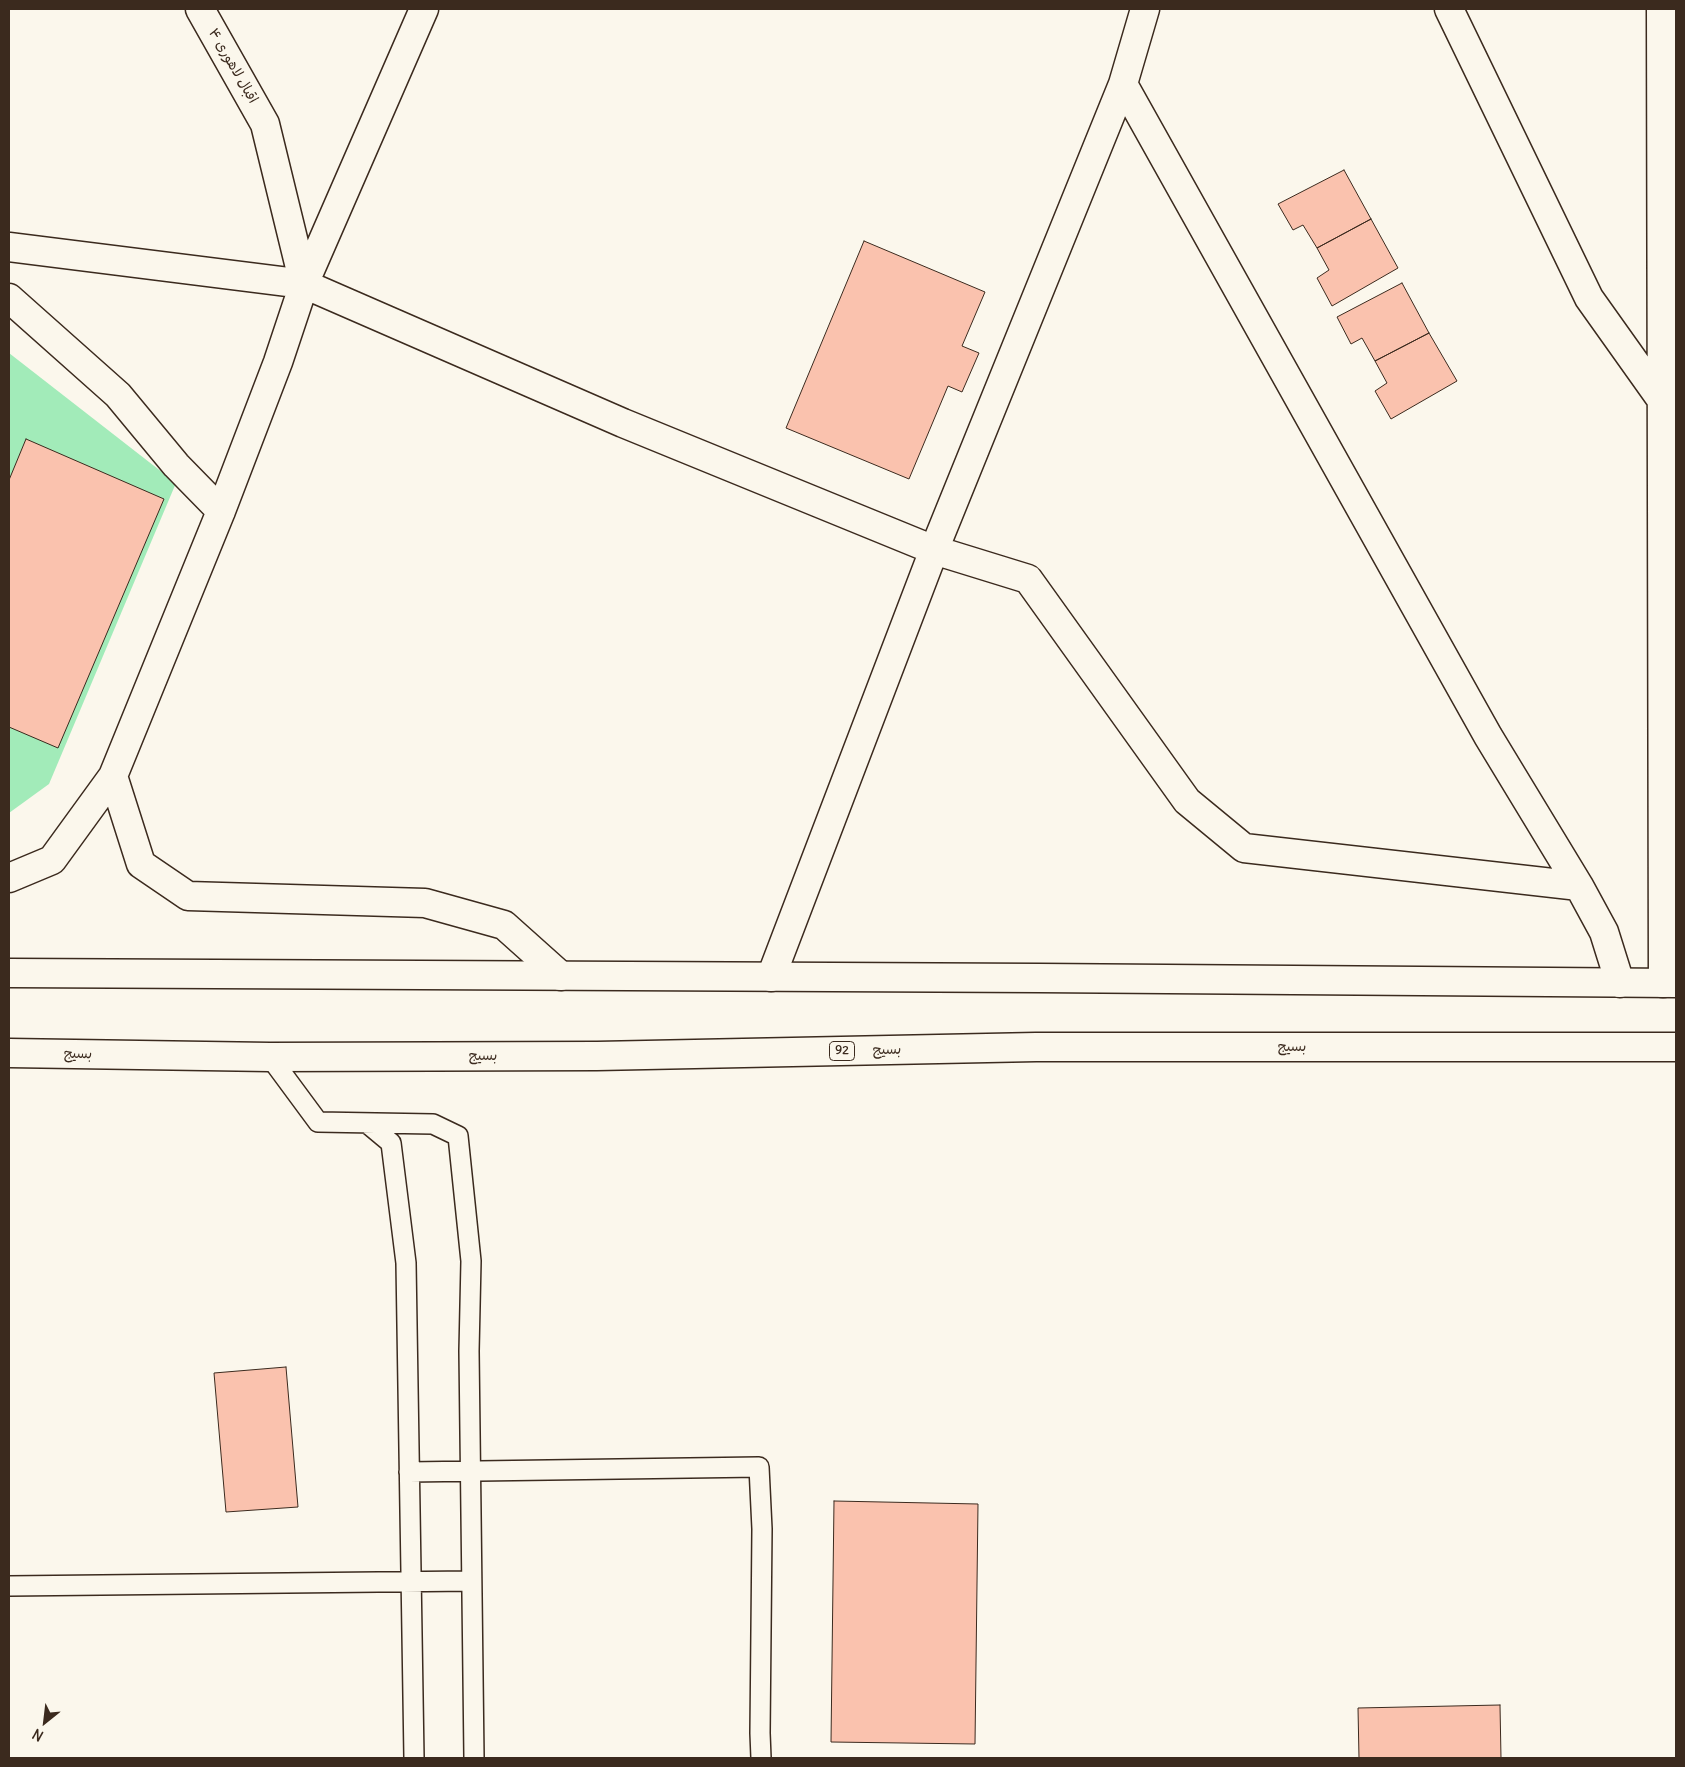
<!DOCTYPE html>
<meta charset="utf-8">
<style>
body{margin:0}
#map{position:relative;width:1685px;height:1767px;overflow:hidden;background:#fbf7ec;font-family:Delius,sans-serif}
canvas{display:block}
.frame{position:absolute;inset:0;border:10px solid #3b2a1e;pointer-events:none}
.north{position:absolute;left:20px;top:1697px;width:50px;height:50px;-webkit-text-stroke:4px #fbf7ec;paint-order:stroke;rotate:209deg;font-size:14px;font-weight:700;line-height:20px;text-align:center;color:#3b2a1e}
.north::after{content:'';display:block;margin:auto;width:18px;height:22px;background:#3b2a1e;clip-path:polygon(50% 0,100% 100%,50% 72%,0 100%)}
</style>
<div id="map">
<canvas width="1685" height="1767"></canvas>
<div class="frame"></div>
<div class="north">N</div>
</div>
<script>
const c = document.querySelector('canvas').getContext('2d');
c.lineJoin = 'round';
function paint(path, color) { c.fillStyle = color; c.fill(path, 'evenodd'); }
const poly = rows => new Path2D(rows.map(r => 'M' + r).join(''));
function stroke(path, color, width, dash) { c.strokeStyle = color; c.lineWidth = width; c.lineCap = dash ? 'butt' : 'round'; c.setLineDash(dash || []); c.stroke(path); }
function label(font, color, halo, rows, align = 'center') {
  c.font = font + ' Delius,"Playpen Sans Arabic",sans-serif'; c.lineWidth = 4.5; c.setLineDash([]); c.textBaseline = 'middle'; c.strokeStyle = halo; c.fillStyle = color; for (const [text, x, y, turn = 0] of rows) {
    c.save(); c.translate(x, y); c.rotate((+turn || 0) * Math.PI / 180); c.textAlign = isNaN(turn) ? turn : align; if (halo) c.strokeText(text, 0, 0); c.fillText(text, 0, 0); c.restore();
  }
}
const green = poly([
 [9,353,176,483,49,784,9,813]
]);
const building = poly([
 [1344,170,1371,219,1317,248,1303,225,1293,230,1278,204,1344,170],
 [1371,219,1398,268,1332,306,1317,278,1329,270,1317,248,1371,219],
 [864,241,985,292,962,346,979,353,962,392,948,386,909,479,786,428,864,241],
 [1402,283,1429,333,1375,361,1362,338,1351,344,1337,317,1402,283],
 [1429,333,1457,381,1391,419,1375,391,1387,383,1375,361,1429,333],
 [26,439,164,499,58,748,9,727,9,480,26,439],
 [286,1367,298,1507,226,1512,214,1373,286,1367],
 [834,1501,978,1504,975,1744,831,1742,834,1501],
 [1500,1705,1501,1758,1359,1758,1358,1708,1500,1705]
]);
const lane = poly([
 [270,1057,318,1122,433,1124,458,1136,471,1261,469,1351,474,1758],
 [367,1123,391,1143,406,1263,414,1758],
 [409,1472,759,1467,762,1529,760,1733,761,1758],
 [9,1586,471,1581]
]);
const street = poly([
 [200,9,265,124,304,284],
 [1145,9,1123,84,1488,736,1579,886,1604,932,1620,983],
 [1449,9,1589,298,1663,402],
 [1661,9,1663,983],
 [9,247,304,284,623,423,934,550,1028,579,1187,801,1244,848,1579,886],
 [9,298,118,395,176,465,221,511],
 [113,776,141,864,188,896,425,903,504,925,561,976],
 [9,878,52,860,113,776,221,511,278,362,304,284,424,9],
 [771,977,934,550,1123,84]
]);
const primary = poly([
 [9,973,1039,978,1676,983],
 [9,1053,270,1057,597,1056,1036,1047,1676,1047]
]);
const shields = [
 [842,1051,25]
];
const shieldNames = [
 ["92",842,1051]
];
const streetNames = [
 ["اقبال لاهوری ۴",233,66,60],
 ["بسیج",1292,1047],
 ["بسیج",887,1050,-1],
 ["بسیج",78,1054,1],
 ["بسیج",483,1056]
];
paint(green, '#a2ebb9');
paint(building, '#fac2ae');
stroke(building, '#3b2a1e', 1);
stroke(lane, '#3b2a1e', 22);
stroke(street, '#3b2a1e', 31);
stroke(primary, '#3b2a1e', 31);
stroke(lane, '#fbf7ec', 19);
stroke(street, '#fbf7ec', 28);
stroke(primary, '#fbf7ec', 28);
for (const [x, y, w] of shields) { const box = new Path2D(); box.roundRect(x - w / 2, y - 9.5, w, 19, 4); c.fillStyle = '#fbf7ec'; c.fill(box); stroke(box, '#3b2a1e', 1); }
label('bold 12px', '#3b2a1e', null, shieldNames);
label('14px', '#3b2a1e', '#fbf7ec', streetNames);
</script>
